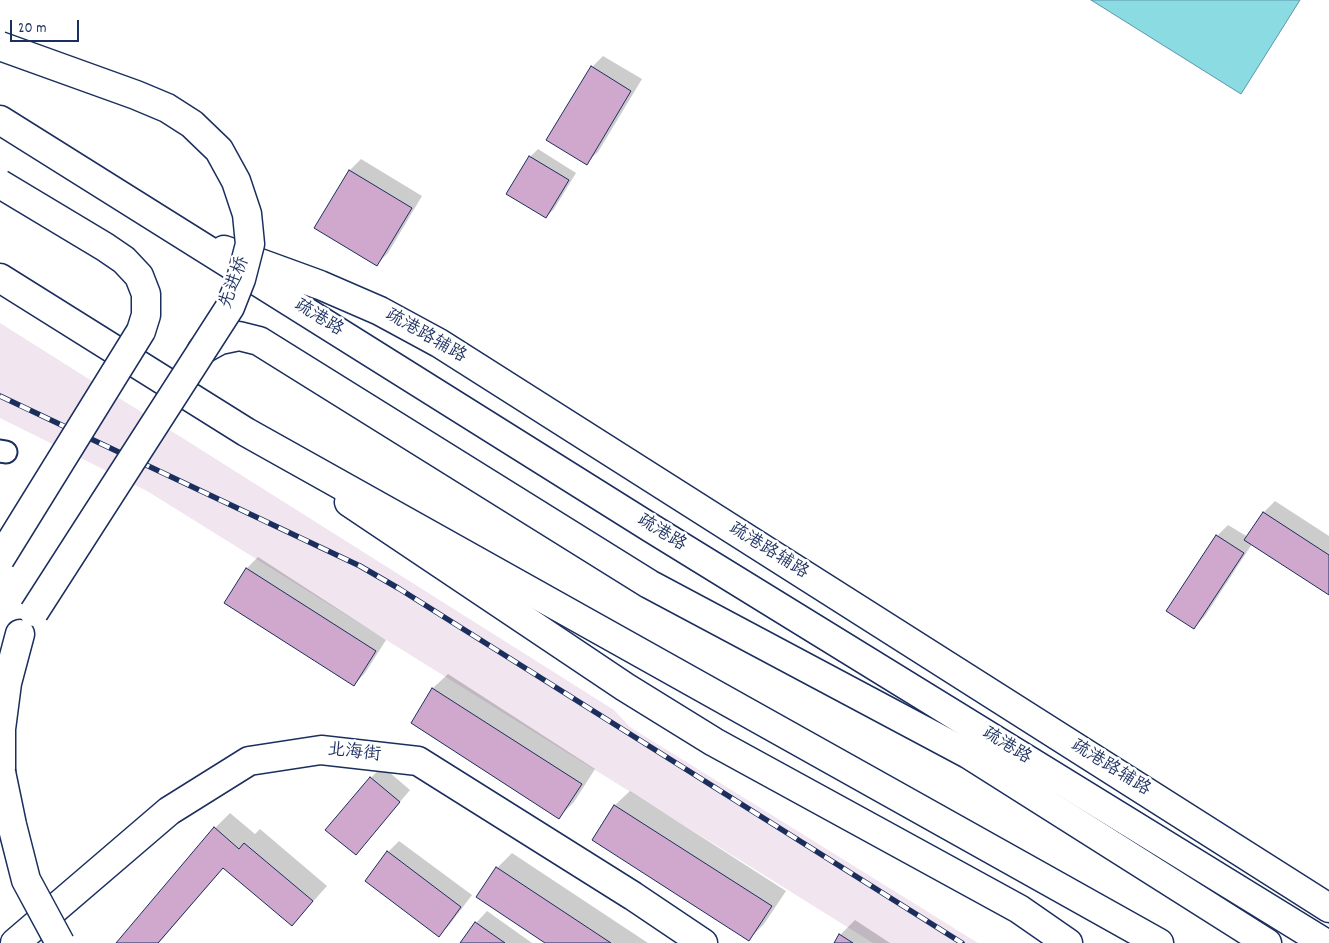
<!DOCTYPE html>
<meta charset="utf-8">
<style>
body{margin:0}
#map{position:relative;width:1329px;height:943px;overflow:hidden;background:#fff;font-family:Dekko,sans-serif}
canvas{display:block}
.scale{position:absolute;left:10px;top:20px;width:69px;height:22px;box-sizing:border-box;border:2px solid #1b2f5e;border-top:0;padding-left:6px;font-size:15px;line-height:18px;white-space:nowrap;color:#1b2f5e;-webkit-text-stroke:4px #fff;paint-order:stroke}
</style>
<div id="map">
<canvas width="1329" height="943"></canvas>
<div class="scale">20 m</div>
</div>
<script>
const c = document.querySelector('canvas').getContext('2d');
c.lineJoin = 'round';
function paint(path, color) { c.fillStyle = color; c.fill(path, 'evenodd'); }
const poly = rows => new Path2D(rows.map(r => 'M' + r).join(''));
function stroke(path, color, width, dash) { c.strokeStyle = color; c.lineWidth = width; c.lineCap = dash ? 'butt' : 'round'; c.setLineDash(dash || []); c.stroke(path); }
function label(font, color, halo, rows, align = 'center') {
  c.font = font + ' Dekko,"LXGW WenKai TC",sans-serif'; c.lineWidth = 5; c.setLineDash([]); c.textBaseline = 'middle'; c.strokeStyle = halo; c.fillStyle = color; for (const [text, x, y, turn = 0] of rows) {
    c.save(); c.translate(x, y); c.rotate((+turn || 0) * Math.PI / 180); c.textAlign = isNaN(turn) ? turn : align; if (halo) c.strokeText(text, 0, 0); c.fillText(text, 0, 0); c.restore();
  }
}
const built = poly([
 [0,323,614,710,630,727,978,943,873,943,147,491,0,418]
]);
const water = poly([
 [1091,0,1300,0,1241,94,1091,0]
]);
const shadow = poly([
 [603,56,642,79,598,152,586,163,592,67],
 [538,149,576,173,554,209,546,217,508,194,530,157],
 [361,159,422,196,388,253,377,264,316,228,350,170],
 [1275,501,1329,536,1329,594,1252,544,1205,616,1194,628,1217,536,1228,525,1248,537,1264,512],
 [258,557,386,640,365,673,354,685,247,568],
 [448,674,595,769,574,802,559,817,413,723,433,688],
 [382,766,410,790,356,854,371,778],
 [630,791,786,891,764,924,749,939,594,840,615,805],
 [230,813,255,834,260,829,327,886,292,925,224,867,159,943,117,943,215,828],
 [399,841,472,895,450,924,439,936,388,852],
 [512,853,648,943,547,943,497,868],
 [487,911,532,943,461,943,476,923],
 [855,920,890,943,835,943,840,935]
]);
const building = poly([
 [591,66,631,91,587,165,546,140,591,66],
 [529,156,569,180,546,218,506,194,529,156],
 [349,170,412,208,377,266,314,228,349,170],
 [1263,512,1329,555,1329,595,1244,540,1263,512],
 [1216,535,1244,553,1194,629,1166,611,1216,535],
 [246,568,376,651,354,686,224,603,246,568],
 [432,688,582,784,559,819,411,723,432,688],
 [370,777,400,802,356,855,325,830,370,777],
 [614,805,772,906,749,941,592,840,614,805],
 [214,827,239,849,244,843,313,901,292,926,223,868,158,943,116,943,214,827],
 [387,851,461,907,439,937,365,881,387,851],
 [496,867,611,943,545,943,476,897,496,867],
 [475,922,505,943,460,943,475,922],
 [839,934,853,943,834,943,839,934]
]);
const street = poly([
 [0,451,6,452]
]);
const secondary = poly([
 [224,250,320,285,380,311,439,343,1329,908],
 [202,350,220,340,239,336,259,341,649,584,968,754,1267,943],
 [349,502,625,687,714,742,1019,909,1068,943],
 [1,772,1,729,7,683,20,634],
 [15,943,169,811,249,761,321,750,418,761,633,896,703,943]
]);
const highway = poly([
 [0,120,651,528,1325,943],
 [0,278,246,432,1159,943]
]);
const rail = poly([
 [0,396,360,566,398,588,962,943]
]);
const secondaryBridge = poly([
 [0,46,136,95,167,108,192,124,219,150,236,181,247,214,250,244,241,279,230,307,34,612],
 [0,184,105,247,124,260,139,276,146,294,146,315,141,331,0,559],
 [1,772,12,825,26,880,60,943]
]);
const streetNames = [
 ["先进桥",236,283,-70],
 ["疏港路",318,319,32],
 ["疏港路辅路",425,337,30],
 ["疏港路",661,534,32],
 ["疏港路辅路",768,552,32],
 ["疏港路",1006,747,32],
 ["北海街",354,754,6],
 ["疏港路辅路",1110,769,32]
];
paint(built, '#f1e5f0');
paint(water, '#8adbe2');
stroke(water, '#5e96ad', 1);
paint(shadow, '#0003');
paint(building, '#d0a7cd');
stroke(building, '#1b2f5e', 1);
stroke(street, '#1b2f5e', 25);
stroke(secondary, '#1b2f5e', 31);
stroke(highway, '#1b2f5e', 31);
stroke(street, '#fff', 21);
stroke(secondary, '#fff', 28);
stroke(highway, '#fff', 28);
stroke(rail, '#1b2f5e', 5.5);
stroke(rail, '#fff', 4, [11]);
stroke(secondaryBridge, '#1b2f5e', 31, []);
stroke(secondaryBridge, '#fff', 28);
label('18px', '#1b2f5e', '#fff', streetNames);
</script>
